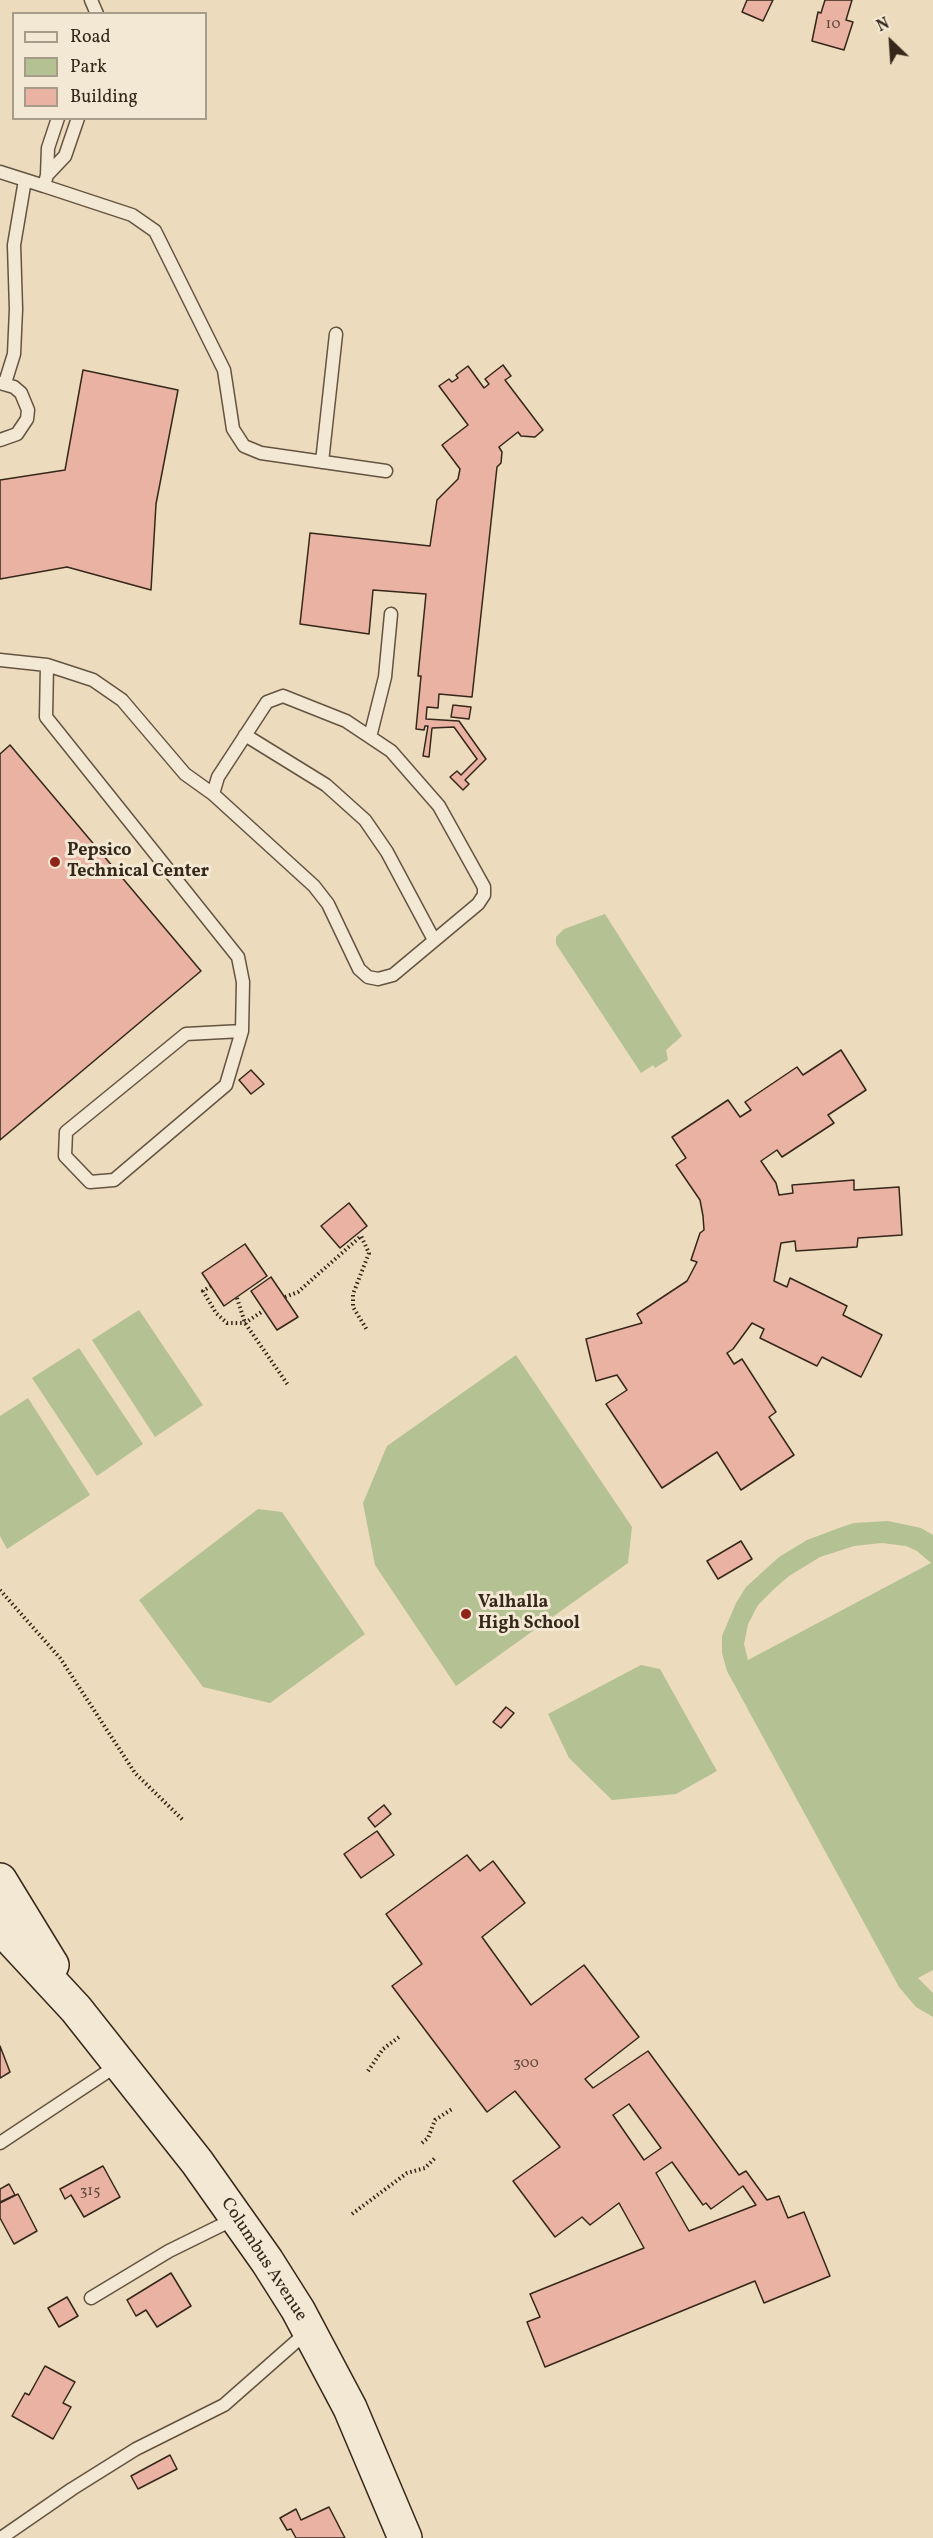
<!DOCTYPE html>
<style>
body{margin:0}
#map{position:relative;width:933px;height:2538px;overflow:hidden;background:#ecdbbc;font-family:Vollkorn,serif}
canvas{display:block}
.legend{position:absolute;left:12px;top:12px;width:195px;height:108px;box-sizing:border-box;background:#f3e8d3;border:2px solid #a79b89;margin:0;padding:8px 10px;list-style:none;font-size:18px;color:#35271a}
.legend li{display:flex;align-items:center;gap:12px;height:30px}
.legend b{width:30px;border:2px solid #a79b89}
.north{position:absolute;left:861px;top:12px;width:60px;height:60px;-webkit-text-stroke:4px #f3e8d3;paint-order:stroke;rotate:335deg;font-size:16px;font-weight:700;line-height:24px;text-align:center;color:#35271a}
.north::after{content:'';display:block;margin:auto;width:21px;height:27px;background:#35271a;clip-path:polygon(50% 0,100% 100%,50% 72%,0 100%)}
</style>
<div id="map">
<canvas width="933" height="2538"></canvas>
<ul class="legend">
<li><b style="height:8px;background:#f3e8d3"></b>Road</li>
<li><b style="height:16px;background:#b4c193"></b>Park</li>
<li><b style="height:16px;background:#e9b2a2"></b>Building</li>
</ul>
<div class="north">N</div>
</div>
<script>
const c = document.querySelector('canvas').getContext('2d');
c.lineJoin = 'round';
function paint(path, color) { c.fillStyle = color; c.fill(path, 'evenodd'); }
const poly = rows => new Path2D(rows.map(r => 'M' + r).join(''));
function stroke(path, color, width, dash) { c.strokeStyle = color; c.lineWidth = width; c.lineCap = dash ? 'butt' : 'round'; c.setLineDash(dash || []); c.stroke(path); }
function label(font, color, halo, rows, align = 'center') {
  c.font = font + ' Vollkorn,serif'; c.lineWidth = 6; c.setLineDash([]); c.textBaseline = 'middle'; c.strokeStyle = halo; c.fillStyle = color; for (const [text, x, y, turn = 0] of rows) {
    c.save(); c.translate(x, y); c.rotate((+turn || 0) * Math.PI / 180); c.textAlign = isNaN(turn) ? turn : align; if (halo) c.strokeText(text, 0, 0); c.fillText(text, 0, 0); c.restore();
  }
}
const green = poly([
 [605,914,682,1036,666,1050,668,1060,655,1068,653,1065,641,1073,556,944,556,937,564,929],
 [139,1310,203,1405,155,1437,92,1340],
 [79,1348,143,1444,97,1476,32,1378],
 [516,1355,632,1527,628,1563,456,1686,375,1565,363,1503,387,1446],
 [28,1398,90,1495,7,1549,0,1536,0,1416],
 [258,1509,282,1512,365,1634,270,1703,203,1687,139,1600],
 [888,1521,921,1528,933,1535,933,1970,918,1978,933,1993,933,2017,916,2007,899,1987,727,1671,722,1653,722,1636,736,1603,746,1587,779,1557,807,1540,839,1528,854,1523],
 [882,1543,906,1546,917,1551,931,1563,748,1660,744,1644,748,1624,758,1605,774,1589,789,1576,820,1557,854,1546],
 [641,1665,660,1669,717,1771,676,1794,612,1800,569,1758,548,1714]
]);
const building = poly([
 [747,0,773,0,763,21,742,12,747,0],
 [825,0,852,0,846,20,853,22,844,50,812,41,818,12,821,13,825,0],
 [503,365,511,376,505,380,543,430,535,437,521,436,518,432,499,447,502,452,501,463,497,467,472,697,439,694,438,708,427,707,426,719,459,721,486,759,465,780,469,784,463,790,450,777,457,771,461,775,477,759,454,727,432,728,429,757,423,756,428,726,425,726,424,730,416,729,421,676,418,676,426,594,373,590,369,634,300,624,310,533,430,546,437,500,458,479,460,469,442,445,468,425,439,386,449,379,452,382,458,378,456,375,468,366,484,388,489,384,485,379,503,365],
 [83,370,178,390,156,504,151,590,67,567,0,579,0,480,65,470,83,370],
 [453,705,471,707,469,719,451,717,453,705],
 [10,745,201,971,0,1140,0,754,10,745],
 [841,1050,866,1090,828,1115,834,1123,782,1157,777,1150,761,1161,776,1183,779,1195,793,1193,792,1185,854,1180,854,1190,899,1187,902,1235,858,1238,857,1247,796,1251,795,1241,781,1243,774,1281,787,1287,790,1278,847,1306,843,1315,882,1335,861,1377,822,1357,817,1366,760,1338,764,1329,752,1323,733,1349,727,1353,734,1364,742,1359,776,1412,769,1417,794,1455,741,1490,717,1452,662,1488,606,1404,627,1390,617,1375,596,1381,586,1339,642,1323,637,1314,687,1281,697,1262,691,1260,700,1233,704,1230,703,1216,700,1200,676,1165,686,1158,672,1137,728,1100,740,1117,751,1110,745,1102,797,1067,803,1075,841,1050],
 [251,1070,264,1084,251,1094,239,1080,251,1070],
 [349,1203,367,1226,340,1248,321,1226,349,1203],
 [245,1244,267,1276,224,1306,202,1273,245,1244],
 [271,1277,298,1317,277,1330,251,1291,271,1277],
 [741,1541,752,1559,718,1579,707,1561,741,1541],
 [506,1707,514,1713,501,1728,493,1722,506,1707],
 [384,1805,391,1814,375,1827,368,1818,384,1805],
 [377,1831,394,1855,361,1878,344,1854,377,1831],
 [467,1855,480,1871,493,1861,525,1903,482,1937,531,2005,584,1965,639,2037,585,2079,593,2088,648,2051,739,2175,746,2171,767,2200,779,2196,788,2218,804,2212,830,2276,764,2303,755,2281,545,2367,527,2322,540,2317,530,2294,644,2248,619,2203,590,2225,582,2217,555,2237,513,2181,560,2147,515,2091,487,2112,392,1986,422,1964,386,1914,467,1855],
 [629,2104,661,2148,644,2160,613,2115,629,2104],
 [672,2162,703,2205,706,2203,711,2209,743,2186,756,2205,689,2231,656,2173,672,2162],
 [0,2046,10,2072,0,2078,0,2046],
 [103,2166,120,2197,84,2217,71,2195,65,2199,60,2189,103,2166],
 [9,2184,15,2195,0,2202,0,2189,9,2184],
 [18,2194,37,2231,14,2244,0,2218,0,2203,18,2194],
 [171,2273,191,2306,157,2327,146,2310,136,2316,127,2300,171,2273],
 [67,2297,78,2316,59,2327,48,2308,67,2297],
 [45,2366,75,2382,63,2403,71,2407,53,2439,12,2416,25,2393,29,2395,45,2366],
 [170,2455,177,2469,138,2489,131,2476,170,2455],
 [329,2507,345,2538,296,2538,291,2529,287,2530,280,2518,296,2509,301,2520,329,2507]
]);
const path = poly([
 [211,1286,203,1291,216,1313,227,1323,245,1323,263,1311],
 [285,1297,298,1292,361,1236,369,1253,353,1294,353,1307,367,1330],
 [237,1298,245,1323,288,1385],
 [0,1590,60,1658,135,1773,184,1821],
 [368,2071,383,2049,399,2037],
 [422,2143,428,2138,435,2120,452,2109],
 [352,2214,407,2173,425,2168,435,2158]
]);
const lane = poly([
 [91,0,97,14],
 [58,118,48,148,47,175,44,186,132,215,155,231,224,370,233,429,244,446,261,453,386,471],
 [0,172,44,186],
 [47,175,65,156,78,118],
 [0,383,14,387,21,393,28,410,27,419,17,434,0,440],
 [5,383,14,354,16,309,14,245,25,180],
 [322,462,336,334],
 [0,660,47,665,93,680,122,700,185,774,213,794],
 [47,665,46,717,238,957,243,982,242,1031,226,1085,114,1180,90,1182,65,1156,66,1132,186,1034,242,1031],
 [283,696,346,721,391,751,439,806,484,887,484,895,478,904,393,975,378,979,368,977,359,969,328,904,314,886,213,794,218,777,267,702,283,696],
 [245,735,326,785,365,820,387,852,434,940],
 [370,737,385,677,391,614],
 [0,2143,119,2064],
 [91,2298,169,2251,234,2219],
 [1,2538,72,2489,136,2449,224,2405,307,2332]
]);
const secondary = poly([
 [0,1880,52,1965],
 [0,1927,76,2009,197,2162,267,2261,298,2310,350,2408,405,2538]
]);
const markers = [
 [55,862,6,"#8f2418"],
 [466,1614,6,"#8f2418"]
];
const numberNames = [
 ["10",833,25],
 ["300",526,2064],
 ["315",90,2192]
];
const poiNames = [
 ["Pepsico",67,852],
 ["Technical Center",67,873],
 ["Valhalla",478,1604],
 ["High School",478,1625]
];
const streetNames = [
 ["Columbus Avenue",263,2260,57]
];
paint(green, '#b4c193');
paint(building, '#e9b2a2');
stroke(building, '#35271a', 1.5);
stroke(lane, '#635442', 15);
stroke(secondary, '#35271a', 36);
stroke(path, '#35271a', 4, [1.5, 3]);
stroke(lane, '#f3e8d3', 12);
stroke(secondary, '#f3e8d3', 33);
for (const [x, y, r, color] of markers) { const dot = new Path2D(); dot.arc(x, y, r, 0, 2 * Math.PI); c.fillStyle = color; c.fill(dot); stroke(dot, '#f3e8d3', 2); }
label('15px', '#624a3c', null, numberNames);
label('bold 18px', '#35271a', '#f3e8d3', poiNames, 'left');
label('18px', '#35271a', '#f3e8d3', streetNames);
</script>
